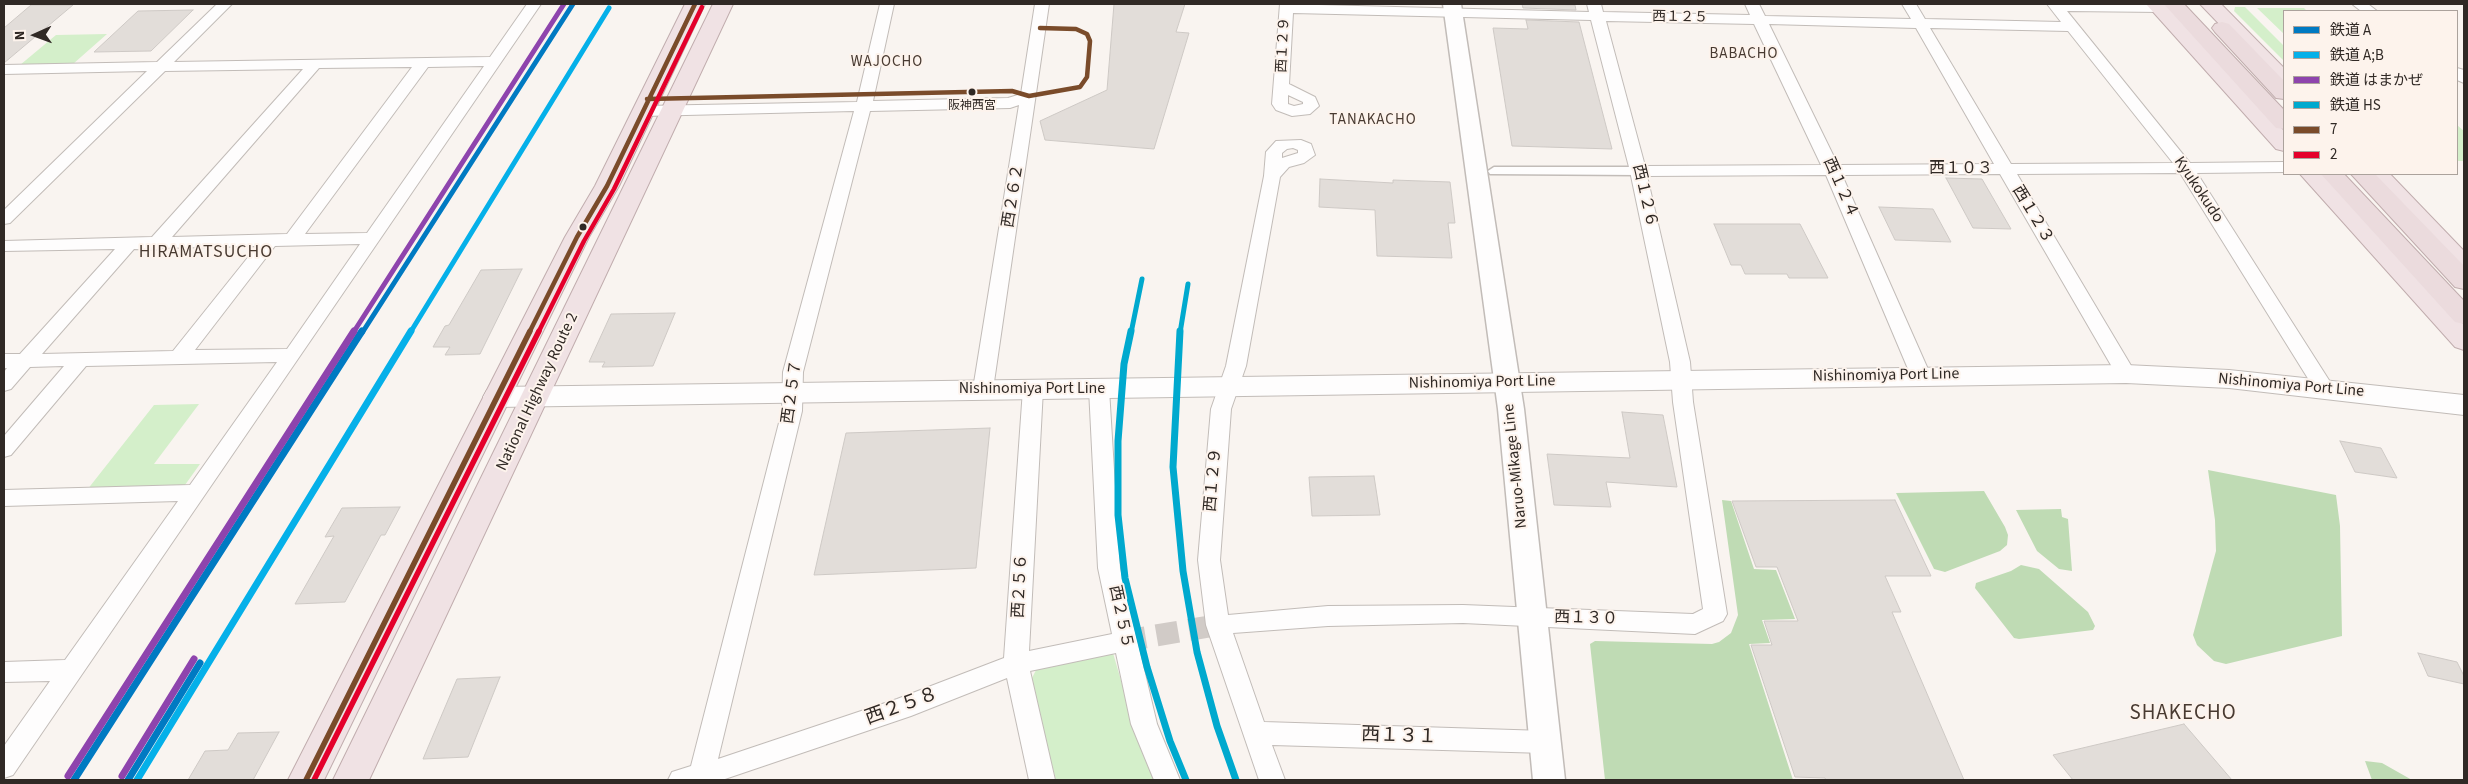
<!DOCTYPE html>
<meta charset="utf-8">
<style>
body{margin:0}
#map{position:relative;width:2468px;height:784px;overflow:hidden;background:#f9f4f0;font-family:"Source Sans 3","Noto Sans JP",sans-serif}
canvas{display:block}
.frame{position:absolute;inset:0;border:5px solid #302925;pointer-events:none}
.legend{position:absolute;left:2283px;top:10px;width:175px;height:165px;box-sizing:border-box;background:#fdf3ec;border:1px solid #aba29c;margin:0;padding:6px 9px;list-style:none;font-size:15px;color:#302925}
.legend li{display:flex;align-items:center;gap:10px;height:25px}
.legend b{width:25px;border:1px solid #aba29c}
.north{position:absolute;left:10px;top:10px;width:50px;height:50px;-webkit-text-stroke:4px #fdf3ec;paint-order:stroke;rotate:268deg;font-size:14px;font-weight:700;line-height:20px;text-align:center;color:#302925}
.north::after{content:'';display:block;margin:auto;width:18px;height:22px;background:#302925;clip-path:polygon(50% 0,100% 100%,50% 72%,0 100%)}
</style>
<div id="map">
<canvas width="2468" height="784"></canvas>
<div class="frame"></div>
<ul class="legend">
<li><b style="height:6px;background:#007ac2"></b>鉄道 A</li>
<li><b style="height:6px;background:#05b0e9"></b>鉄道 A;B</li>
<li><b style="height:6px;background:#8e44ad"></b>鉄道 はまかぜ</li>
<li><b style="height:6px;background:#00a9ce"></b>鉄道 HS</li>
<li><b style="height:6px;background:#7a4b2a"></b>7</li>
<li><b style="height:6px;background:#e4002b"></b>2</li>
</ul>
<div class="north">N</div>
</div>
<script>
const c = document.querySelector('canvas').getContext('2d');
c.lineJoin = 'round';
function paint(path, color) { c.fillStyle = color; c.fill(path, 'evenodd'); }
const poly = rows => new Path2D(rows.map(r => 'M' + r).join(''));
function stroke(path, color, width, dash) { c.strokeStyle = color; c.lineWidth = width; c.lineCap = dash ? 'butt' : 'round'; c.setLineDash(dash || []); c.stroke(path); }
function label(font, color, halo, rows, align = 'center') {
  c.font = font + ' "Source Sans 3","Noto Sans JP",sans-serif'; c.lineWidth = 4; c.setLineDash([]); c.textBaseline = 'middle'; c.strokeStyle = halo; c.fillStyle = color; for (const [text, x, y, turn = 0] of rows) {
    c.save(); c.translate(x, y); c.rotate((+turn || 0) * Math.PI / 180); c.textAlign = isNaN(turn) ? turn : align; if (halo) c.strokeText(text, 0, 0); c.fillText(text, 0, 0); c.restore();
  }
}
const green = poly([
 [2235,7,2245,7,2284,46,2284,61,2234,11],
 [2257,8,2304,8,2307,11,2284,11,2284,34],
 [107,34,73,64,20,65,56,35],
 [2457,125,2464,131,2464,161,2457,161],
 [199,404,154,464,200,464,185,485,174,488,87,490,154,405],
 [1113,653,1132,718,1156,780,1056,780,1030,682,1036,670]
]);
const forest = poly([
 [2208,470,2336,495,2340,526,2342,636,2226,664,2214,661,2197,645,2193,635,2216,551,2215,520],
 [1984,491,2005,527,2008,535,2007,545,2000,551,1945,572,1934,569,1896,493],
 [1722,500,1731,501,1754,569,1776,570,1795,619,1762,620,1770,643,1749,644,1793,780,1605,780,1590,644,1595,641,1712,644,1719,642,1731,633,1738,615],
 [2061,509,2062,517,2068,519,2072,571,2059,569,2037,551,2016,510],
 [2021,565,2039,569,2088,612,2095,626,2093,630,2019,639,2014,638,1975,588,1976,583,2011,571],
 [2365,761,2382,763,2412,780,2372,780]
]);
const building = poly([
 [1114,4,1185,4,1176,32,1189,33,1154,149,1045,140,1040,121,1107,90,1114,4],
 [1522,4,1575,5,1576,10,1523,8,1522,4],
 [31,5,73,5,4,63,4,28,31,5],
 [193,10,151,51,94,52,138,11,193,10],
 [1526,20,1579,22,1612,149,1512,146,1493,28,1528,29,1526,20],
 [1946,178,1982,179,2011,229,1973,228,1946,178],
 [1320,179,1393,183,1393,180,1450,182,1455,223,1448,223,1452,258,1377,256,1375,210,1319,207,1320,179],
 [1879,207,1933,209,1951,242,1895,240,1879,207],
 [1714,224,1800,224,1828,278,1789,278,1787,274,1745,274,1741,265,1731,265,1714,224],
 [522,269,480,354,445,355,450,347,433,347,445,326,449,325,481,270,522,269],
 [675,313,653,366,602,367,605,362,589,362,611,314,675,313],
 [1622,412,1663,415,1677,487,1606,482,1611,507,1554,505,1547,454,1630,458,1622,412],
 [990,428,976,568,814,575,846,433,990,428],
 [2340,441,2381,448,2397,478,2355,472,2340,441],
 [1374,476,1380,515,1312,516,1309,477,1374,476],
 [1895,500,1931,576,1885,576,1901,612,1892,612,1964,780,1826,780,1825,778,1795,777,1751,645,1772,645,1764,621,1798,621,1777,567,1756,567,1732,501,1895,500],
 [400,507,385,535,381,535,345,602,295,604,334,536,325,537,342,508,400,507],
 [2418,653,2457,662,2464,676,2464,684,2428,676,2418,653],
 [500,677,468,757,423,759,457,679,500,677],
 [2184,724,2232,780,2073,780,2053,755,2184,724],
 [279,732,253,780,188,780,205,751,228,750,238,733,279,732]
]);
const minorTunnel = poly([
 [1124,641,1218,625]
]);
const pedestrian = poly([
 [1494,167,1638,167,1644,171,1638,175,1490,174,1488,171,1494,167]
]);
const minor = poly([
 [217,4,232,4,174,62,490,57,527,4,541,4,13,775,4,778,4,746,50,681,4,682,4,662,65,660,178,501,4,506,4,490,190,485,277,362,86,366,11,455,4,457,4,436,64,366,30,367,11,389,4,391,4,372,7,368,4,368,4,354,20,354,115,249,4,251,4,241,152,237,303,69,165,71,10,223,4,224,4,210,147,71,4,74,4,65,157,62,217,4],
 [484,66,367,233,305,234,428,67,484,66],
 [412,67,287,234,172,237,319,68,412,67],
 [360,244,287,349,195,350,275,246,360,244],
 [257,246,173,351,42,354,134,249,155,250,162,248,257,246],
 [880,4,894,4,873,101,1008,98,1021,94,1035,4,1049,4,993,389,990,394,983,396,976,394,973,389,1019,105,1010,108,870,111,803,372,802,411,718,759,897,699,1004,658,1023,389,1026,384,1033,382,1040,384,1043,389,1029,651,1112,634,1098,568,1089,389,1092,384,1099,382,1106,384,1109,389,1120,568,1157,724,1180,780,1154,780,1131,724,1116,653,1030,671,1055,780,1029,780,1007,678,911,716,722,780,668,780,672,772,691,766,782,411,783,372,854,111,644,116,636,111,644,106,857,102,880,4],
 [1280,4,1589,12,1587,4,1601,4,1603,12,1750,15,1745,4,1759,4,1765,16,1911,19,1902,4,1916,4,1925,19,2061,22,2047,4,2165,5,2167,8,2165,11,2160,12,2067,11,2190,163,2284,162,2284,172,2197,173,2334,388,2331,393,2324,395,2317,393,2180,173,2017,174,2136,374,2133,379,2126,381,2119,379,2000,174,1842,175,1931,376,1928,381,1921,383,1914,381,1911,376,1826,175,1647,176,1690,362,1693,402,1727,614,1723,621,1695,634,1463,623,1328,626,1233,633,1264,722,1545,731,1554,734,1558,742,1554,750,1545,753,1272,745,1285,780,1259,780,1206,625,1198,560,1211,409,1226,366,1264,176,1266,152,1276,141,1301,140,1311,144,1315,155,1304,163,1289,167,1280,177,1246,366,1231,409,1220,560,1228,615,1328,606,1463,605,1693,614,1703,609,1673,402,1670,362,1630,171,1591,20,1293,13,1289,84,1315,97,1319,106,1310,114,1292,116,1276,110,1272,104,1280,4],
 [1606,21,1754,24,1821,165,1645,166,1606,21],
 [1769,24,1916,28,1994,164,1838,165,1769,24],
 [1930,28,2068,31,2173,163,2011,164,1930,28],
 [1288,95,1303,102,1303,104,1294,106,1288,104,1288,95],
 [1293,148,1298,150,1298,153,1282,158,1282,153,1287,149,1293,148],
 [2352,4,2368,4,2377,11,2361,11,2352,4],
 [2457,68,2464,70,2464,83,2457,80,2457,68]
]);
const tertiary = poly([
 [1443,4,1461,4,1524,409,1565,780,1533,780,1498,409,1443,4]
]);
const secondary = poly([
 [2126,365,2229,370,2464,395,2464,415,2229,388,2126,383,497,407,487,404,483,397,487,390,497,387,2126,365]
]);
const trunk = poly([
 [685,4,705,4,619,186,589,237,324,780,288,780,565,237,595,186,685,4],
 [713,4,733,4,369,780,333,780,713,4],
 [2146,4,2166,4,2284,131,2284,151,2276,149,2146,4],
 [2200,4,2221,4,2284,68,2284,86,2277,84,2200,4],
 [2300,174,2323,174,2464,325,2464,350,2455,347,2300,174],
 [2366,174,2390,174,2464,251,2464,273,2455,271,2366,174]
]);
const motorway = poly([
 [2164,4,2184,4,2284,110,2284,129,2276,128,2164,4],
 [2222,22,2229,24,2284,81,2284,99,2276,98,2215,32,2212,28,2215,24,2222,22],
 [2321,174,2344,174,2464,301,2464,324,2455,322,2321,174],
 [2351,174,2375,174,2464,266,2464,289,2455,287,2351,174]
]);
const bus1Far1 = poly([
 [647,99,1012,91,1029,96,1080,87,1087,77,1090,41,1087,34,1076,29,1040,28],
 [529,333,577,237,607,186,695,4]
]);
const bus1 = poly([
 [306,780,530,331]
]);
const bus2Far1 = poly([
 [538,333,584,241,614,189,702,7]
]);
const bus2 = poly([
 [314,780,539,331]
]);
const rail1Far1 = poly([
 [362,333,573,4]
]);
const rail1 = poly([
 [74,780,362,331],
 [128,780,200,663]
]);
const rail2Far1 = poly([
 [410,333,609,8]
]);
const rail2 = poly([
 [137,780,411,331]
]);
const rail3Far1 = poly([
 [353,333,564,4]
]);
const rail3 = poly([
 [68,776,354,331],
 [122,776,194,659]
]);
const rail4Far1 = poly([
 [1131,333,1142,279],
 [1180,333,1188,284]
]);
const rail4 = poly([
 [1131,331,1124,364,1118,441,1118,515,1125,578,1147,667,1170,741,1186,780],
 [1180,331,1173,467,1183,571,1197,652,1217,726,1236,780]
]);
const markers = [
 [972,92,4.5,"#302925"],
 [583,227,4.5,"#302925"]
];
const farBusnames = [
 ["阪神西宮",972,106]
];
const farStreetnames = [
 ["西１２５",1680,18,1],
 ["西１２９",1284,45,-87]
];
const farNeighbourhoodnames = [
 ["BABACHO",1744,55],
 ["WAJOCHO",887,63],
 ["TANAKACHO",1373,121]
];
const streetNames = [
 ["西１０３",1961,169],
 ["西１２４",1840,188,66],
 ["Kyukokudo",2198,190,56],
 ["西２６２",1014,196,-81],
 ["西１２６",1644,196,77],
 ["西１２３",2032,215,59],
 ["Nishinomiya Port Line",1886,376,-1],
 ["Nishinomiya Port Line",1482,383,-1],
 ["Nishinomiya Port Line",2291,386,5],
 ["Nishinomiya Port Line",1032,389],
 ["National Highway Route 2",538,392,-65],
 ["西２５７",793,392,-82],
 ["Naruo-Mikage Line",1516,466,-96],
 ["西１２９",1214,480,-85],
 ["西２５６",1021,586,-87],
 ["西２５５",1120,617,78],
 ["西１３０",1586,619,2]
];
const neighbourhoodNames = [
 ["HIRAMATSUCHO",206,253]
];
const nearStreetnames = [
 ["西２５８",902,707,-20],
 ["西１３１",1399,737,2]
];
const nearNeighbourhoodnames = [
 ["SHAKECHO",2183,714]
];
paint(green, '#d4efca');
paint(forest, '#bfdbb4');
paint(building, '#e2ddd9');
stroke(building, '#cec9c5', 1);
stroke(minorTunnel, '#d1cbc7', 22, [22, 11]);
stroke(pedestrian, '#c2bcb8', 3);
stroke(minor, '#c2bcb8', 2);
stroke(tertiary, '#c2bcb8', 3);
stroke(secondary, '#c2bcb8', 2);
stroke(trunk, '#c1adae', 2);
stroke(motorway, '#c1adae', 2);
paint(pedestrian, '#fefdfd');
paint(minor, '#fefdfd');
paint(tertiary, '#fefdfd');
paint(secondary, '#fefdfd');
paint(trunk, '#f0e2e4');
paint(motorway, '#ebdbdd');
stroke(bus1Far1, '#7a4b2a', 4.5);
stroke(bus1, '#7a4b2a', 5.5);
stroke(bus2Far1, '#e4002b', 4.5);
stroke(bus2, '#e4002b', 5.5);
stroke(rail1Far1, '#007ac2', 5);
stroke(rail1, '#007ac2', 7);
stroke(rail2Far1, '#05b0e9', 5);
stroke(rail2, '#05b0e9', 7);
stroke(rail3Far1, '#8e44ad', 5);
stroke(rail3, '#8e44ad', 7);
stroke(rail4Far1, '#00a9ce', 5);
stroke(rail4, '#00a9ce', 7);
for (const [x, y, r, color] of markers) { const dot = new Path2D(); dot.arc(x, y, r, 0, 2 * Math.PI); c.fillStyle = color; c.fill(dot); stroke(dot, '#fdf3ec', 2); }
label('12px', '#302925', '#fdf3ec', farBusnames);
label('14px', '#302925', '#fdf3ec', farStreetnames);
c.letterSpacing = '1px';
label('15px', '#483a31', '#fdf3ec', farNeighbourhoodnames);
c.letterSpacing = '0px';
label('16px', '#302925', '#fdf3ec', streetNames);
c.letterSpacing = '1px';
label('18px', '#483a31', '#fdf3ec', neighbourhoodNames);
c.letterSpacing = '0px';
label('19px', '#302925', '#fdf3ec', nearStreetnames);
c.letterSpacing = '1px';
label('21px', '#483a31', '#fdf3ec', nearNeighbourhoodnames);
c.letterSpacing = '0px';
</script>
